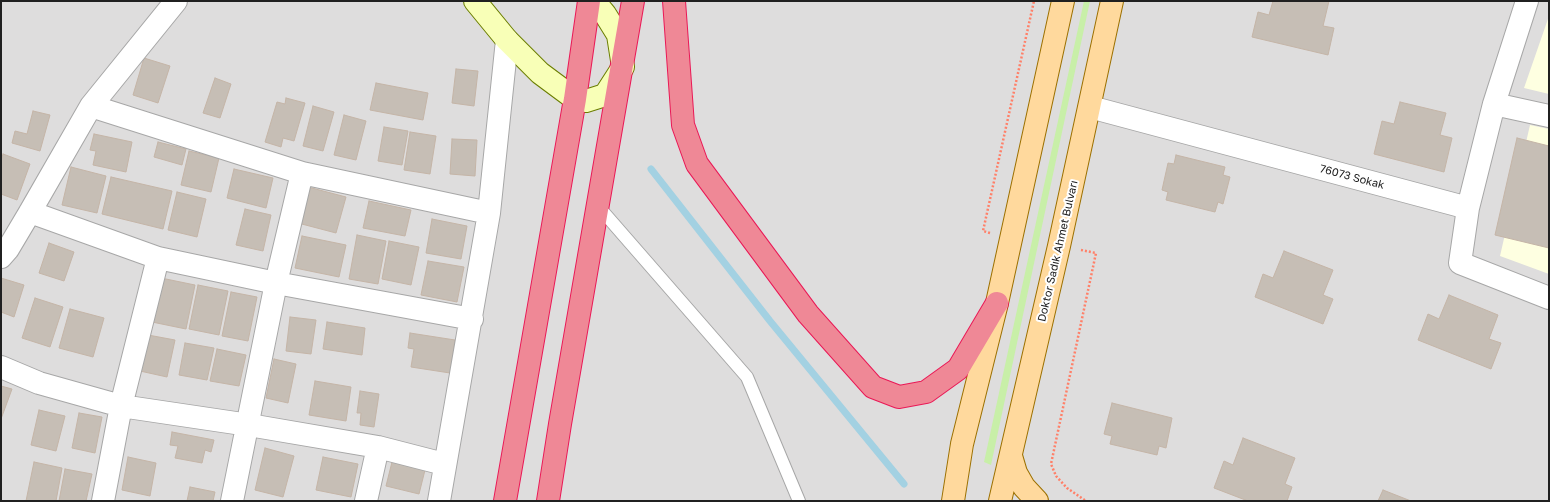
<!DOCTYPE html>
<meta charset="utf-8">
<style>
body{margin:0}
#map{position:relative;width:1550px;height:502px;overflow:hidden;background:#f1eee6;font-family:"Golos Text",sans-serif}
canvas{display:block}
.frame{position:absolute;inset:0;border:2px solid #202020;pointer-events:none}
</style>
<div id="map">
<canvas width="1550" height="502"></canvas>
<div class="frame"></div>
</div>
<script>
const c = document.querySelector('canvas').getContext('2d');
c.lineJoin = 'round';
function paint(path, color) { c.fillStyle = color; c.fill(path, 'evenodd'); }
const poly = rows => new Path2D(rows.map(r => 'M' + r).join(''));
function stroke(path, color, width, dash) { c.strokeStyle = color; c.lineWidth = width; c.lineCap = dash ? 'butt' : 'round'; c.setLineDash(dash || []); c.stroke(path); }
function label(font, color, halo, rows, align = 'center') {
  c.font = font + ' "Golos Text",sans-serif'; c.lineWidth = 4; c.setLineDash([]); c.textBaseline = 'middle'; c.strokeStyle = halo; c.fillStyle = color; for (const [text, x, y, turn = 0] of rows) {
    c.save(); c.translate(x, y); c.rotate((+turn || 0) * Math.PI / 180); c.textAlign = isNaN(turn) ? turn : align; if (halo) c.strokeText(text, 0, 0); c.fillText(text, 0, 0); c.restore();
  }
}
const residential = poly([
 [1,1,1549,1,1549,501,1,501]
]);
const education = poly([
 [1549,16,1549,94,1524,88],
 [1530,125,1549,129,1549,274,1500,256]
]);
const grass = poly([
 [1084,1,1090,1,991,465,984,462]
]);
const stream = poly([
 [651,169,770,321,904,484]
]);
const building = poly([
 [1273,1,1329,1,1323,26,1334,28,1328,55,1252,37,1258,12,1269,15,1273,1],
 [144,58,170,66,158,103,133,95,144,58],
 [456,69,478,71,474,106,452,103,456,69],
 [215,78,231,84,220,118,203,113,215,78],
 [376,83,428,93,423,120,370,110,376,83],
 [286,98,305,103,294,141,283,138,281,147,265,142,277,102,285,104,286,98],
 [1400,102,1446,113,1440,135,1452,138,1444,172,1374,154,1382,121,1394,124,1400,102],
 [313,106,334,112,323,151,303,146,313,106],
 [33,111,50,115,40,151,12,143,15,131,27,134,33,111],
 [344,115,366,121,356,160,334,155,344,115],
 [384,127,408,131,402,165,378,161,384,127],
 [410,132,436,136,430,174,404,170,410,132],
 [94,134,132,142,126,172,93,165,96,151,90,150,94,134],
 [1517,138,1549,146,1549,248,1495,235,1517,138],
 [452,139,477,140,475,176,450,174,452,139],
 [158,142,186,149,182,165,154,157,158,142],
 [189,151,219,158,211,192,181,185,189,151],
 [3,154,30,164,17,200,1,194,1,161,3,154],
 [1176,155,1225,167,1223,175,1230,177,1223,204,1218,202,1215,212,1166,200,1168,192,1162,190,1168,163,1174,164,1176,155],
 [71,167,106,176,97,213,62,205,71,167],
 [234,169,273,178,266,208,227,198,234,169],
 [111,177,172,191,163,229,102,214,111,177],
 [308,187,346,197,336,233,298,223,308,187],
 [177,192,206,199,197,237,168,230,177,192],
 [369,201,411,210,405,236,363,228,369,201],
 [245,209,271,215,263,251,236,245,245,209],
 [432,219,467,226,461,259,426,253,432,219],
 [357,235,386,241,378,284,349,279,357,235],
 [302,236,346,245,339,277,295,268,302,236],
 [389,241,419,247,411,285,382,279,389,241],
 [49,243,74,252,64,281,39,273,49,243],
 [1284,251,1333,270,1323,295,1333,299,1323,324,1255,297,1263,274,1273,278,1284,251],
 [428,261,464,267,457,302,421,295,428,261],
 [1,278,24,285,14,317,1,312,1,278],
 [161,278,195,285,186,329,152,322,161,278],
 [198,285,228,291,219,335,189,329,198,285],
 [231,292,257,297,248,341,222,336,231,292],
 [1449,295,1498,315,1489,339,1501,343,1491,369,1418,340,1428,314,1439,319,1449,295],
 [35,298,63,307,50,347,22,338,35,298],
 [70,309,104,318,93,357,59,348,70,309],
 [290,317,316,320,311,354,286,351,290,317],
 [327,322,365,328,362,355,323,349,327,322],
 [410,333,455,340,450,373,411,367,414,349,408,348,410,333],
 [148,335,175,340,167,377,140,371,148,335],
 [185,343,214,348,207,380,179,375,185,343],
 [217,349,246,355,239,386,210,381,217,349],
 [274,359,296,364,288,403,266,398,274,359],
 [315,381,351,387,346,421,309,415,315,381],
 [1,386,12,389,1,419,1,386],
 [360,391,379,394,374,427,360,425,361,413,357,413,360,391],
 [1112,403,1172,418,1166,448,1159,446,1157,455,1110,444,1112,436,1104,434,1112,403],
 [39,410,65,416,56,451,31,445,39,410],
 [79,413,102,417,95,453,72,448,79,413],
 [172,432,214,440,211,452,205,450,202,463,175,458,178,446,170,445,172,432],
 [1243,438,1295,458,1285,484,1292,487,1287,501,1248,501,1214,488,1224,461,1233,465,1243,438],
 [265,448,294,456,283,497,255,490,265,448],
 [128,457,156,463,150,496,122,490,128,457],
 [323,457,358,464,351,497,316,490,323,457],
 [34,462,62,468,56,501,26,501,34,462],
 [392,462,425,470,419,494,386,486,392,462],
 [65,469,92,474,86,501,59,501,65,469],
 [190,487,215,492,213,501,187,501,190,487],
 [1383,490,1411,501,1378,501,1383,490]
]);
const path = poly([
 [990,233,983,231,1034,1],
 [1081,250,1096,253,1051,464,1056,476,1067,488,1086,501]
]);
const service = poly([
 [598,206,747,377,799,501]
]);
const minor = poly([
 [1494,104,1549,116],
 [91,106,302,173,489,213],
 [1090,107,1468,208,1460,263,1549,298],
 [1468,208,1494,104,1527,1],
 [30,212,158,258,276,283,472,319],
 [1,257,8,249,30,212,91,106,176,1],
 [1,367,39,383,121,406,249,425,378,447,444,464],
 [103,501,121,406,158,258],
 [232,501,276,283,302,173],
 [366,501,378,447],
 [439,501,489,213,507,40]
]);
const secondary = poly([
 [475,1,507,40,540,73,575,99,586,101,605,95,623,67,618,35,605,14,594,1]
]);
const primary = poly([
 [1011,456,1016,473,1024,487,1037,501],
 [953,501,962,444,997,303,1063,1],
 [1000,501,1059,246,1112,1]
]);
const motorway = poly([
 [674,1,683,125,697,164,808,314,873,387,899,397,926,392,958,369,997,303],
 [505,501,575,99,589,1],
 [548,501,560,424,633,1]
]);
const streetNames = [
 ["76073 Sokak",1352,177,15],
 ["Doktor Sadık Ahmet Bulvarı",1058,251,-77]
];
paint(residential, '#dedddd');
paint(education, '#feffe1');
paint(grass, '#c8efa8');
stroke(stream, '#a3d1e2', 7);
paint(building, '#c6beb5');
stroke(building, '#c5b5a7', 1);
stroke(service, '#a7a7a7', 14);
stroke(minor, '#a7a7a7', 24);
stroke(secondary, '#6b7e00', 24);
stroke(primary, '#9c7000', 24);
stroke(motorway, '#ea1856', 24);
stroke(path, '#ff8069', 2.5, [2, 2]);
stroke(service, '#fff', 12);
stroke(minor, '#fff', 22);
stroke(secondary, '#f8ffb7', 22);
stroke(primary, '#ffd99d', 22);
stroke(motorway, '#ef8896', 22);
label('11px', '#202020', '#fff', streetNames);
</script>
